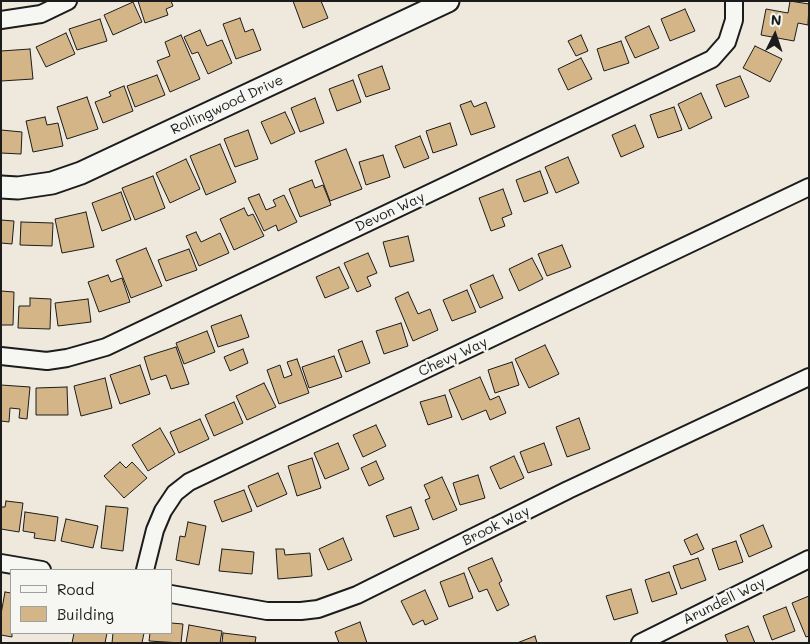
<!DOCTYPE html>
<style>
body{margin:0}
#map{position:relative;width:810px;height:644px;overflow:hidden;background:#efe9dd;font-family:Mali,sans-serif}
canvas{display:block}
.frame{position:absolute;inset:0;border:2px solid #1c1c1c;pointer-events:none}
.legend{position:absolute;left:10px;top:569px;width:162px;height:65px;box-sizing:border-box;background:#f6f6f2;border:1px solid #9f9f9c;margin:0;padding:6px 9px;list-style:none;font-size:15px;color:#1c1c1c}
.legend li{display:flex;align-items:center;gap:10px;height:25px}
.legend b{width:25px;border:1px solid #9f9f9c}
.north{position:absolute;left:750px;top:10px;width:50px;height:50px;-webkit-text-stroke:4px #f6f6f2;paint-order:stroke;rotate:4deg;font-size:14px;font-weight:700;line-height:20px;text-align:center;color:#1c1c1c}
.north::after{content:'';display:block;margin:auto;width:18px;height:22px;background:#1c1c1c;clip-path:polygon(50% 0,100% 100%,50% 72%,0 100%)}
</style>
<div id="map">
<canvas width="810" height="644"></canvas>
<div class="frame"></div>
<ul class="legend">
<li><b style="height:6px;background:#f6f6f2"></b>Road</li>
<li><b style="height:14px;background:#d3b587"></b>Building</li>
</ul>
<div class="north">N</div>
</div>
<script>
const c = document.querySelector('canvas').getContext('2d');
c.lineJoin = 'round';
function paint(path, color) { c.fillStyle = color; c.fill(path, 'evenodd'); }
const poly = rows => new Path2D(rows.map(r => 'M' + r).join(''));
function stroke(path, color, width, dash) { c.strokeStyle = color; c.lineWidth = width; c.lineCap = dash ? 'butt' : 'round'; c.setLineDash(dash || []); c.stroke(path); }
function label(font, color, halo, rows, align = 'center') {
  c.font = font + ' Mali,sans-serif'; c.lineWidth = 4.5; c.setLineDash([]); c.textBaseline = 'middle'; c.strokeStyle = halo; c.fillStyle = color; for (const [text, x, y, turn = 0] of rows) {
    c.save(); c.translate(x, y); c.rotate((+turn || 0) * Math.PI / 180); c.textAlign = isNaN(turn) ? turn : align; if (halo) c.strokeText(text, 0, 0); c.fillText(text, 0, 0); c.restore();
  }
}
const building = poly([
 [138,1,171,1,173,6,166,9,168,15,145,23,138,1],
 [293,1,321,1,328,18,303,28,293,1],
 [790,1,809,4,808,25,798,23,794,41,761,35,766,9,788,13,790,1],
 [133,2,142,22,113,35,104,15,133,2],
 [685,9,695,31,670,41,661,19,685,9],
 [240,18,245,32,253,29,261,50,236,59,223,24,240,18],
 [100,19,107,41,77,50,69,29,100,19],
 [649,26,659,48,635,58,625,37,649,26],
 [200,30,207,46,222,40,232,63,208,74,198,52,192,54,184,37,200,30],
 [66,33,75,54,46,67,36,47,66,33],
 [181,35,200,79,170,92,157,61,170,56,165,42,181,35],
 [581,35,588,51,576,56,568,41,581,35],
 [621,41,629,63,604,71,597,49,621,41],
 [755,46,782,59,770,82,743,68,755,46],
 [30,49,33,79,1,81,1,51,30,49],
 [581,58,592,79,568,90,558,69,581,58],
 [382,66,390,89,366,97,358,75,382,66],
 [157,75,165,95,135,107,127,86,157,75],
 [740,76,749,97,725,107,716,85,740,76],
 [353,80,361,102,337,111,329,89,353,80],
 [124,86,133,111,103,123,95,102,111,96,109,92,124,86],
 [701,93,712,118,689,129,678,104,701,93],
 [87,97,98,129,67,139,57,107,87,97],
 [315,98,324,123,300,132,291,108,315,98],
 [471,101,474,107,486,102,495,127,471,135,460,105,471,101],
 [674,107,682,130,658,138,650,115,674,107],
 [285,112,295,133,271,144,261,122,285,112],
 [45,117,47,125,58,123,63,146,33,152,26,121,45,117],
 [450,123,457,145,433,153,426,131,450,123],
 [635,125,644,147,621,157,612,135,635,125],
 [1,130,22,132,21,154,1,153,1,130],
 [248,130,258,159,235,167,224,139,248,130],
 [420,136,429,158,404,168,395,146,420,136],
 [220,144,236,182,206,195,190,156,220,144],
 [346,149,362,189,330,201,315,161,346,149],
 [383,155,390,177,366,185,359,162,383,155],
 [568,157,579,183,556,193,545,167,568,157],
 [186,159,200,189,170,203,156,173,186,159],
 [540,171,548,193,524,202,516,180,540,171],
 [153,176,165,208,135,220,122,188,153,176],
 [312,180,315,188,323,185,331,205,300,217,289,189,312,180],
 [503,189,512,214,502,218,505,226,491,231,479,198,503,189],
 [121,192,131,220,102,231,92,203,121,192],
 [259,194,266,210,276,206,273,200,284,195,297,222,278,231,276,225,264,231,248,198,259,194],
 [244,208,248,216,253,214,264,236,234,250,220,219,244,208],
 [86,212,94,247,62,253,55,219,86,212],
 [1,220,14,221,12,244,1,243,1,220],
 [21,222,53,223,52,246,20,245,21,222],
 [196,232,201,242,220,233,229,253,199,266,186,236,196,232],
 [408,236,414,261,390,267,383,242,408,236],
 [562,245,571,267,547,276,538,254,562,245],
 [146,248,162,286,131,298,116,260,146,248],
 [189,249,197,270,166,281,158,260,189,249],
 [368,253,377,273,367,277,371,286,357,292,344,263,368,253],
 [532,258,543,279,519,291,509,269,532,258],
 [339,267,349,288,325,298,316,277,339,267],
 [108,275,111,282,122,278,130,302,99,312,88,282,108,275],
 [493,275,503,298,480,308,470,285,493,275],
 [467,290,476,312,452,321,443,300,467,290],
 [1,291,14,292,13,325,1,325,1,291],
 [408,292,418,314,430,309,438,330,413,341,395,298,408,292],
 [30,298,51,299,50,329,18,328,19,306,30,306,30,298],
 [88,299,91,322,58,326,55,303,88,299],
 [241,315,249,337,218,347,211,326,241,315],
 [401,323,408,346,384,354,376,331,401,323],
 [207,331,215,352,184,364,176,343,207,331],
 [362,341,370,363,346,372,338,350,362,341],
 [545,345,559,374,529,388,515,359,545,345],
 [176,347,189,384,171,389,166,375,151,380,144,357,176,347],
 [243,349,248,363,230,371,224,357,243,349],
 [334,356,342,377,309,388,302,367,334,356],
 [297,359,309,393,279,404,267,370,280,365,284,378,292,375,287,362,297,359],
 [512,362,519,385,495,393,488,370,512,362],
 [140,365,150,394,120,404,110,375,140,365],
 [480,377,490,400,499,396,506,413,490,420,486,410,462,420,449,390,480,377],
 [105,378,112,408,81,416,74,386,105,378],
 [264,383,276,407,247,420,236,396,264,383],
 [1,385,30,387,27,419,19,418,20,409,10,408,9,422,1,421,1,385],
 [67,387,68,415,36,415,36,388,67,387],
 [445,395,452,417,428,425,420,402,445,395],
 [234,402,243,423,214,436,205,415,234,402],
 [579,418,590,449,567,457,556,427,579,418],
 [200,419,209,439,179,453,170,432,200,419],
 [376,425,386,446,363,457,353,435,376,425],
 [160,428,175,454,148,471,132,445,160,428],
 [338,443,349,469,325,479,314,453,338,443],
 [544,443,552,465,528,473,520,452,544,443],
 [514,456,524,478,500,489,490,467,514,456],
 [312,458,321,488,297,496,288,466,312,458],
 [376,461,384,479,369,486,361,468,376,461],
 [120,462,126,468,132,462,147,478,124,498,104,476,120,462],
 [278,473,287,494,257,507,248,486,278,473],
 [478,475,485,498,460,505,453,483,478,475],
 [442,477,457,510,433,520,425,500,430,498,424,485,442,477],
 [244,490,252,511,222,522,214,501,244,490],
 [6,501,23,503,19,532,1,529,1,507,5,507,6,501],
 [106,506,128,508,123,551,101,548,106,506],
 [411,507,419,529,394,537,386,516,411,507],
 [25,512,58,517,55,541,34,538,35,533,23,531,25,512],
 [66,519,98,526,93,548,61,541,66,519],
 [188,522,206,526,199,565,176,560,180,536,185,537,188,522],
 [763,525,772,547,749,557,740,535,763,525],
 [697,534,704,549,691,555,684,540,697,534],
 [343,538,352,560,328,570,319,549,343,538],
 [736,541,743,562,719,570,712,549,736,541],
 [222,549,254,552,252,574,219,571,222,549],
 [276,549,284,549,285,555,310,553,312,576,278,579,276,549],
 [492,558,502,581,499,583,509,605,497,611,487,589,479,592,468,568,492,558],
 [698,558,706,580,681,589,673,566,698,558],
 [669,572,677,594,652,602,645,580,669,572],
 [464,573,473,598,449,607,440,582,464,573],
 [631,589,638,613,614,620,606,596,631,589],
 [425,590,438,619,425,625,423,620,413,625,401,601,425,590],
 [5,592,11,593,12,637,1,635,1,614,5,592],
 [809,596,809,636,806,637,792,603,809,596],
 [786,607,795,631,772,640,763,616,786,607],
 [360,622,367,643,339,643,335,632,360,622],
 [171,623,183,624,181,643,149,641,150,633,171,633,171,623],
 [189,625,222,631,220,643,186,643,189,625],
 [748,626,755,643,728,643,725,635,748,626],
 [74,633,107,633,105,643,72,643,74,633],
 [113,633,144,633,142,643,112,643,113,633],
 [223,633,256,637,255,643,222,643,223,633],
 [535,636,537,643,517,643,535,636]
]);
const minor = poly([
 [1,20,41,14,68,1],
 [1,356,47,361,67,358,106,347,712,59,727,42,734,20,734,1],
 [1,563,42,570],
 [145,570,155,530,163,511,175,493,189,482,809,187],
 [171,594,267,611,301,611,318,609,357,595,568,490,809,377],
 [640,643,809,559]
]);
const tertiary = poly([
 [1,187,18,188,52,183,81,173,448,1]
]);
const streetNames = [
 ["Rollingwood Drive",227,105,-25],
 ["Devon Way",390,212,-25],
 ["Chevy Way",453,357,-25],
 ["Brook Way",496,526,-26],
 ["Arundell Way",724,601,-26]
];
paint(building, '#d3b587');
stroke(building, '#1c1c1c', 1);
stroke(minor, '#1c1c1c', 20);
stroke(tertiary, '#1c1c1c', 25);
stroke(minor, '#f6f6f2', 16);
stroke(tertiary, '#f6f6f2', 21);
label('14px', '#1c1c1c', '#f6f6f2', streetNames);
</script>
